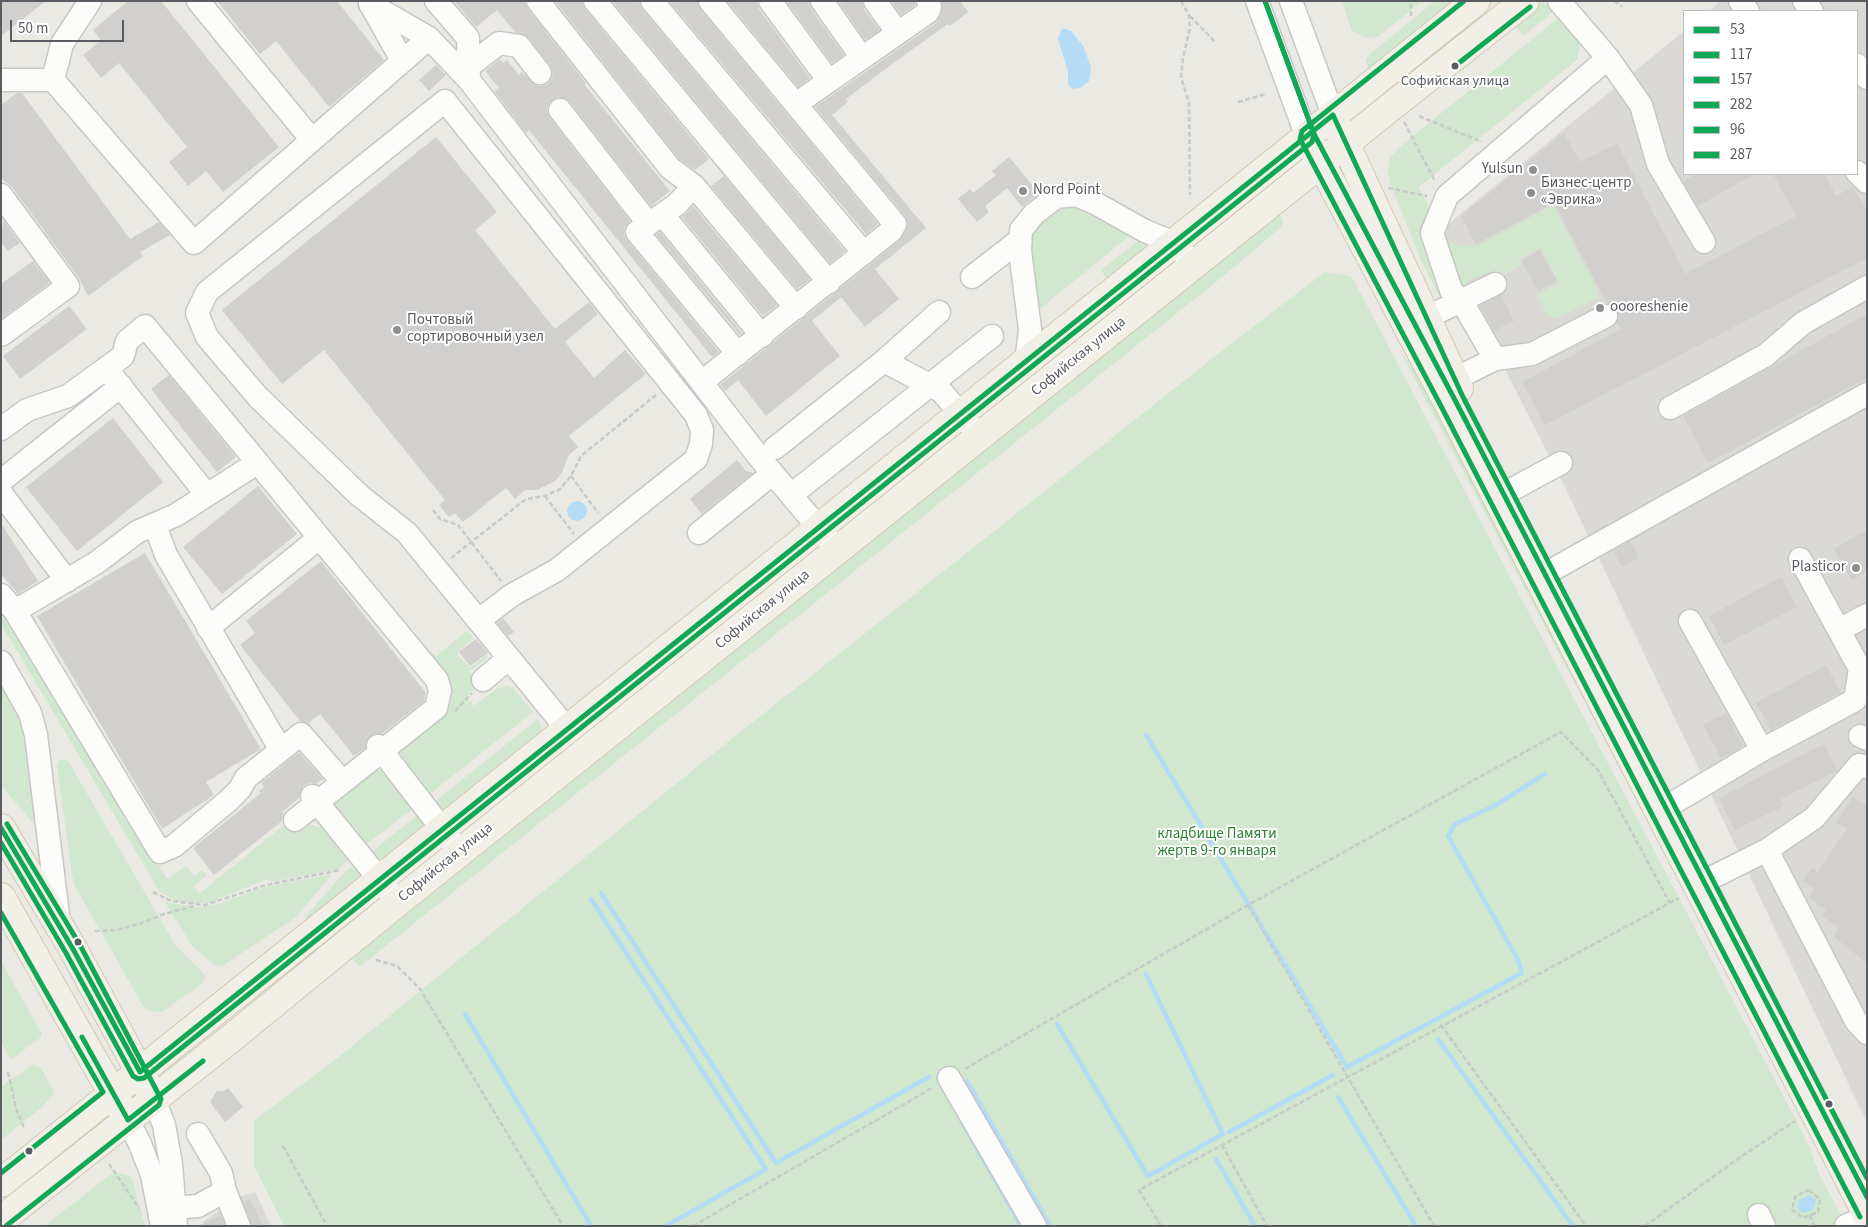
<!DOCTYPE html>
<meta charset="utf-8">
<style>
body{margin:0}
#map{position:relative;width:1868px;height:1227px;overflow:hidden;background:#eae9e4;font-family:"Source Sans 3",sans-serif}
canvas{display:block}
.frame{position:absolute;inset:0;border:2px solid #595d62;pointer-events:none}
.legend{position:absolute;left:1683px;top:10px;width:175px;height:165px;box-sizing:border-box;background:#fff;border:1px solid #bdbec0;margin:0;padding:6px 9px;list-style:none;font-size:15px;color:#595d62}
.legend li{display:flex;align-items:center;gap:10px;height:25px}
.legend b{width:25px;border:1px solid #bdbec0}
.scale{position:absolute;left:10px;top:20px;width:114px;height:22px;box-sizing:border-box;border:2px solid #595d62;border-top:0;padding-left:6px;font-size:15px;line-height:18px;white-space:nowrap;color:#595d62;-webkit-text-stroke:4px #fff;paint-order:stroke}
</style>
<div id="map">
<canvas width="1868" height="1227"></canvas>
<div class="frame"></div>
<ul class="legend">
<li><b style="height:6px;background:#10a855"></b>53</li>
<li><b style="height:6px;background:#10a855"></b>117</li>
<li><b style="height:6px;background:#10a855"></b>157</li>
<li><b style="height:6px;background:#10a855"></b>282</li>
<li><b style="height:6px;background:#10a855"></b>96</li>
<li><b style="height:6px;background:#10a855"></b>287</li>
</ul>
<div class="scale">50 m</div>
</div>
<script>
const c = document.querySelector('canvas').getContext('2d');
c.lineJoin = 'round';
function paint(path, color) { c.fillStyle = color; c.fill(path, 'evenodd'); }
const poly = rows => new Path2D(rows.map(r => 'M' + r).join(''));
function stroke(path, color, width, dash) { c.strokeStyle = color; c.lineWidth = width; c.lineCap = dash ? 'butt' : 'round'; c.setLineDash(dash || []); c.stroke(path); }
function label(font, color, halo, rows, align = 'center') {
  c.font = font + ' "Source Sans 3",sans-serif'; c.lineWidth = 4; c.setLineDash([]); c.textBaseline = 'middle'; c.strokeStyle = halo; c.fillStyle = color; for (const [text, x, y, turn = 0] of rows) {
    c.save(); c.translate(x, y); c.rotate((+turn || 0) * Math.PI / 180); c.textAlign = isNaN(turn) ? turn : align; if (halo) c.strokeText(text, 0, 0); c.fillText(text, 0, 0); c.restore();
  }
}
const industrial = poly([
 [1721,1,1867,1,1867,1123,1566,489,1436,234,1684,31,1684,174,1857,174,1857,11,1709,11],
 [255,1192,271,1226,204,1226,203,1222,221,1209,239,1197]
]);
const green = poly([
 [1342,1,1422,1,1379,36,1367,38,1352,31],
 [1435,1,1455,1,1370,69,1368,68,1366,60,1370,54],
 [1542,3,1557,9,1524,35,1514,25],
 [1562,15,1580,38,1578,59,1421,185,1419,188,1431,209,1424,227,1449,291,1441,300,1421,260,1390,183,1388,171,1390,157,1402,145],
 [1553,205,1599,292,1598,297,1558,318,1548,316,1536,295,1559,284,1541,248,1519,259,1521,265,1495,280,1490,272,1469,280,1468,286,1460,292,1439,247,1452,242,1465,247,1474,243,1477,246],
 [1078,206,1133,233,1036,312,1029,253,1032,232,1056,211],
 [1279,213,1283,222,1281,227,1221,278,362,965,359,966,350,957],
 [1142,238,1146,242,1145,249,1108,278,1106,278,1101,270],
 [1325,272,1351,276,1354,281,1796,1120,1809,1146,1819,1174,1847,1226,284,1226,254,1166,254,1121,330,1064,729,741,1237,339],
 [1400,351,1440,408,1685,889,1684,891],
 [1,610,167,879,186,866,194,876,202,870,207,875,193,886,200,893,288,822,304,823,323,828,348,860,339,869,270,882,267,879,211,902,191,904,175,900,160,892,1,624],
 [467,631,473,637,457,654,470,668,487,655,488,658,469,671,479,684,466,696,474,706,498,688,506,686,513,688,533,712,426,797,399,764,396,749,436,715,428,657,432,653,436,656],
 [1,680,22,716,36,819,32,822,1,785],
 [538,719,543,732,445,810,432,804],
 [61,759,68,761,176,946,204,974,205,978,202,983,162,1012,150,1011,143,1006,75,886,72,875,57,764],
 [378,770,382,772,412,809,363,847,334,805,335,799,373,771],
 [419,814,424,823,422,829,382,860,369,854],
 [356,863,360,878,306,921,305,920,306,916,341,876],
 [332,874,295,918,222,966,213,964,193,947,165,902,196,907,218,904,265,887],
 [1,961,42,1034,41,1037,12,1059,6,1053,1,1040],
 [32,1065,41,1068,53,1090,53,1095,42,1107,1,1140,1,1087],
 [114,1172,127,1175,132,1179,145,1226,44,1226]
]);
const water = poly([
 [1062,28,1071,31,1084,47,1091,68,1089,81,1080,88,1072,89,1068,85,1068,72,1058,39],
 '567 511a10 10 0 1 1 20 0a10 10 0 1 1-20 0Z',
 [1809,1195,1816,1200,1814,1209,1804,1213,1797,1208,1799,1200]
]);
const stream = poly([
 [1146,735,1347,1067,1522,973,1517,958,1448,836,1455,824,1496,805,1545,774],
 [601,893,776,1163,929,1077],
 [591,899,766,1169,666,1226],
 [465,1014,591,1226],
 [1057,1024,1148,1176,1223,1134,1146,974],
 [1438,1039,1573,1226],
 [967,1081,1050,1226],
 [1338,1097,1416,1226],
 [962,1122,1021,1226],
 [1229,1132,1333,1075],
 [1216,1159,1255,1226]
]);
const building = poly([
 [1,1,46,1,1,36],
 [128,1,161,1,279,147,223,192,206,171,188,186,169,162,187,147,119,63,101,78,83,55,101,40,93,30],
 [217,1,337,1,384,60,329,107,276,41,260,54],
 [454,1,525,1,528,9,586,83,584,84,670,191,651,206,570,102,558,97,548,105,547,111,550,118,630,221,625,227,624,234,627,240,719,352,712,357,529,130,526,133,494,91,499,88,485,71,500,59,503,63,507,60,519,75,522,72,535,85,541,86,548,84,552,78,553,72,550,65,529,38,515,32,497,10,476,27],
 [555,1,582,1,585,9,709,159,695,170,679,159],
 [612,1,639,1,642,9,845,251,830,263],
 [669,1,697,1,700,9,878,224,866,234],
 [727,1,757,1,759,9,810,78,798,87],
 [786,1,809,1,811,9,844,55,832,63],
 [838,1,862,1,864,9,880,30,865,40],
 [891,1,915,1,915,5,901,15],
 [942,1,960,1,968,12,950,26,948,24,896,61,846,99,848,102,832,115,926,228,875,269,899,299,865,327,841,297,812,321,840,356,766,416,738,380,725,391,720,385,899,241,908,223,905,216,815,107,936,23,942,12],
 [436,65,446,75,429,91,419,80],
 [17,93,22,93,130,239,159,222,170,235,140,252,143,256,88,296,79,278,12,187,1,178,1,105],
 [1564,133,1580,162,1617,143,1685,274,1796,216,1773,174,1825,174,1836,196,1853,187,1867,211,1867,258,1545,425,1522,382,1621,329,1617,323,1618,310,1613,305,1607,303,1554,203,1476,244,1461,216],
 [436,137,497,212,475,230,555,329,589,302,598,314,565,342,594,378,625,350,646,374,569,436,578,447,568,456,562,473,555,481,537,490,525,490,515,499,506,488,463,522,455,513,449,517,439,505,445,500,324,350,282,384,222,310],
 [1009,157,1039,193,1022,207,1007,188,985,206,989,212,977,222,958,199,970,189,973,193,996,175,992,171],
 [1696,174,1755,174,1698,206,1683,181],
 [724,176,810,279,797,289,711,186],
 [693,206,777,305,763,316,682,217],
 [3,220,20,243,8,251,1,242],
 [660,232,742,333,740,335,656,235],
 [1540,250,1557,281,1538,291,1521,260],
 [33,261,50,283,1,319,1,284],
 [1501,295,1514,321,1494,331,1480,306],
 [69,306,87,329,20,379,3,356],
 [1867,314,1867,378,1708,463,1683,416],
 [169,375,236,457,217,472,151,389],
 [113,418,163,482,77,551,26,487],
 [737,460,746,471,753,473,702,514,690,499],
 [258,486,297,534,222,594,183,547],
 [1,523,38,581,18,594,1,574],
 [1867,530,1867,572,1852,580,1834,549],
 [1630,541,1639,558,1622,567,1613,551],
 [145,553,261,749,206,782,214,795,162,829,37,616],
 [321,561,426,693,424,701,382,734,370,736,365,748,354,756,320,714,308,723,300,721,240,645,255,633,246,621],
 [1781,577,1797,607,1724,645,1709,616],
 [503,618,514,632,508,636,497,623],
 [476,639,488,653,470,666,459,652],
 [1826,665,1841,692,1771,730,1756,703],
 [1726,713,1743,746,1721,758,1703,725],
 [1824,744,1837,771,1781,799,1784,806,1735,830,1719,798],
 [299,752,323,779,316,784,309,783,303,786,299,798,282,812,284,814,282,821,214,875,193,848,261,793,259,791,264,787,261,783],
 [1853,797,1867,806,1867,963,1833,936,1839,928,1822,916,1826,910,1808,897,1814,888,1803,881,1812,868,1817,872,1847,829,1836,822],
 [228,1088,243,1107,225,1122,210,1102,217,1091,224,1091],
 [250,1199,263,1226,252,1226,244,1202],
 [221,1215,225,1226,198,1226]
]);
const path = poly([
 [1181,1,1189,15,1190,28,1183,58,1181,77,1189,103,1190,195],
 [1614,1,1622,6],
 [1190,16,1216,43],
 [1411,16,1411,1],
 [1238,102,1266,94],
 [1419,116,1482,142],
 [1404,122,1435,181],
 [1388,188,1427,196],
 [571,476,598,513],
 [545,496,574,534],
 [433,510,440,519,458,525,501,581],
 [451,558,526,499,545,496,560,489,571,476,581,456,656,395],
 [455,711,472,693],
 [153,892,171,901,205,905,266,885,340,870],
 [1248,905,1434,1226],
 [95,931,117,930,139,924,164,914,195,906],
 [376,960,397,966,420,989,563,1226],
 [1441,1025,1586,1226],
 [965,1069,1248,905,1561,732,1598,770,1670,903],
 [8,1072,16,1108,24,1128],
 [1222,1145,1267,1226],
 [283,1146,327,1226],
 [109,1164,139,1208],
 [1809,1190,1820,1199,1818,1212,1803,1218,1792,1210,1795,1197,1809,1190],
 [1810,1215,1814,1226],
 [693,1226,932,1088],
 [1161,1226,1139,1190,1679,898],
 [1645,1226,1742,1156,1795,1121]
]);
const minor = poly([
 [198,1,312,140],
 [436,1,468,38,469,80,759,457,838,551],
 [538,1,670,168,694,186,796,308],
 [595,1,829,282],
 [652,1,864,253],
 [770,1,829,81],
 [822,1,862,58],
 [875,1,898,33],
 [1257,1,1307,137],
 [1291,1,1333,115],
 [1559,1,1608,58,1641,105,1658,164,1704,242],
 [1740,1,1748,11],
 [1804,1,1812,11],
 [370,4,429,38,469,80],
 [371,5,402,60],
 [1857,65,1867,78],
 [468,67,499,43,519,46,540,73],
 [1,80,53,80,194,243,429,38],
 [53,80,62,44,90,1],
 [796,104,928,12,930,7,928,1],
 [560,110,648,223],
 [1857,172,1867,182],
 [694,186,676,205,637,232,738,354],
 [1,195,68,286,1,335],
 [663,215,762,336],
 [972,277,1020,240],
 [1428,317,1495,284],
 [1495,359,1465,307,1451,290,1432,233,1447,196,1608,58],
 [884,361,941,391,980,437],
 [1026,364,1030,329,1020,251,1021,230,1034,214,1056,197,1076,195,1095,203,1145,231,1175,243,1194,265],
 [106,368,207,495],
 [1455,379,1495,359,1532,354,1606,316],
 [702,382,891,231,895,224,710,1],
 [1670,408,1766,355,1803,323,1867,287],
 [1,429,27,410,68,396,123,356,127,341,145,326,437,680,440,691,436,708,295,820],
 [775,448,884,361,939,312],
 [1,481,121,386],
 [1511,490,1561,463],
 [1,493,67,581],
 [791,495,992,336],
 [155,525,166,555,281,750],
 [699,533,772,474],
 [1552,570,1867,394],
 [1,595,15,611,160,852,174,846,229,800,240,789,246,778,301,734,342,781],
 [15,611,96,563,137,532,176,515,257,463],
 [479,620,512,595,557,570,696,459,701,444,702,430,696,415,445,101,207,292,197,313,207,337,258,397,359,495,407,533,567,729],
 [1690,621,1762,750],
 [208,628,319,538],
 [1839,630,1867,615],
 [1,662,30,713,36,735,59,923],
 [483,680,509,658],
 [1860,736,1867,739],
 [378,746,460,852],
 [312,796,398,902],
 [1673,803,1762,750,1855,700,1860,669,1800,559],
 [1767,850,1856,1021,1867,1033],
 [1697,885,1767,850,1814,818,1859,765,1867,767],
 [949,1078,1035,1226],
 [154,1099,164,1125,171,1164,176,1226],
 [128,1120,140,1144,152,1175,162,1226],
 [198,1134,221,1173,225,1191,239,1226],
 [160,1209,198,1206,225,1191],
 [1759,1215,1764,1226],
 [1846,1226,1867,1216]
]);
const major = poly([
 [1338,128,1459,388],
 [1313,148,1449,405,1867,1214],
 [1,828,73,949,149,1089],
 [1,897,122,1110],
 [1,1183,1476,1],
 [1,1220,229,1040,398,902,1392,106,1525,1]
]);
const bus1 = poly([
 [1,828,73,949,140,1072,1333,115,1463,397,1867,1178],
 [82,1037,128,1120,203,1061]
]);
const bus2 = poly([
 [1464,1,1302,131,1300,139,1442,408,1860,1217],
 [1455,66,1530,7]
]);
const bus3 = poly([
 [1265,1,1314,134,1456,402,1867,1197]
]);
const bus4 = poly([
 [1,843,66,953,133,1076,138,1079,144,1078,1312,142,1314,134,1265,1]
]);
const bus5 = poly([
 [6,1226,159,1105,161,1099,80,945,7,824]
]);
const bus6 = poly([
 [1,913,103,1092,1,1173]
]);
const markers = [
 [1455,66,4.5,"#595d62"],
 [1533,170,5,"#8c8e90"],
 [1023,191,5,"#8c8e90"],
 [1531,193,5,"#8c8e90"],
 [1600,308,5,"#8c8e90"],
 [397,330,5,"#8c8e90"],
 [1856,568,5,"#8c8e90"],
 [78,942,4.5,"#595d62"],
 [1829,1104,4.5,"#595d62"],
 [29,1151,4.5,"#595d62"]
];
const busNames = [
 ["Софийская улица",1455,82]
];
const poiNames = [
 ["Yulsun",1523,170,"right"],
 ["Бизнес-центр",1541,184],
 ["«Эврика»",1541,201],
 ["Nord Point",1033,191],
 ["oooreshenie",1610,308],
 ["Почтовый",407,321],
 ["сортировочный узел",407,338],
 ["Plasticor",1846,568,"right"]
];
const streetNames = [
 ["Софийская улица",1079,357,-39],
 ["Софийская улица",763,610,-39],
 ["Софийская улица",446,863,-39]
];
const parkNames = [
 ["кладбище Памяти",1217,835],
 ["жертв 9-го января",1217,852]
];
paint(industrial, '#dbd9d5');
paint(green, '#d1e7ce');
paint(water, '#b5dcf7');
stroke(stream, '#b5dcf7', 4.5);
paint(building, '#d1d0ce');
stroke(minor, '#c7c7c6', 25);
stroke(major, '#d2c9b1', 30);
stroke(path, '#c6ccc9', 2.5, [5, 2.5]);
stroke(minor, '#fcfcfb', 22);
stroke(major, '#f2f0e6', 28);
stroke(bus1, '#10a855', 5);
stroke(bus2, '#10a855', 5);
stroke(bus3, '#10a855', 5);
stroke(bus4, '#10a855', 5);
stroke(bus5, '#10a855', 5);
stroke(bus6, '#10a855', 5);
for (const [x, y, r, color] of markers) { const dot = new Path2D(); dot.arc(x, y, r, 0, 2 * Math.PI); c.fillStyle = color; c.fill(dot); stroke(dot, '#fff', 2); }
label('14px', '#595d62', '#fff', busNames);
label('15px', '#595d62', '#fff', poiNames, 'left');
label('15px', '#595d62', '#fff', streetNames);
label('15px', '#328135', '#fff', parkNames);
</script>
